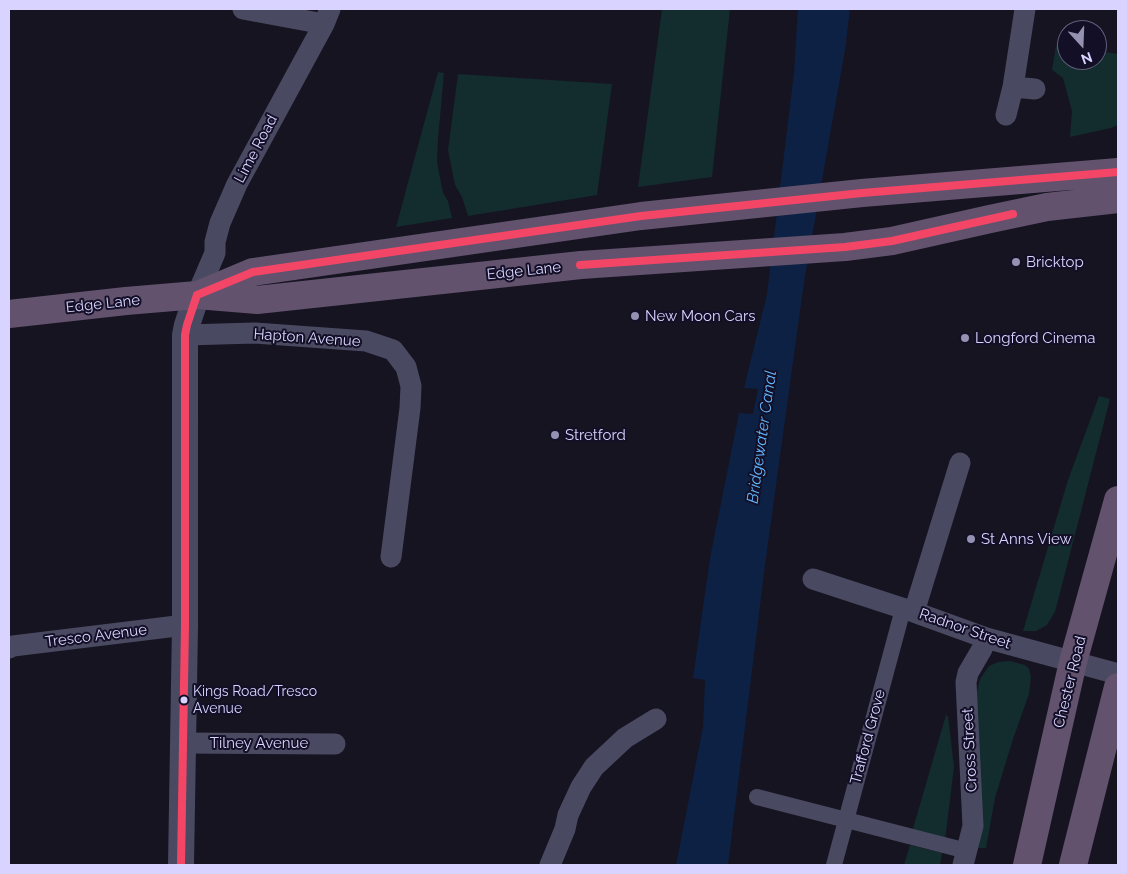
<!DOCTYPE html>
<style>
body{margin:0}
#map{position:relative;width:1127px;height:874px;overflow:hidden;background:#161421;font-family:Raleway,sans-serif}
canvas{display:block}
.frame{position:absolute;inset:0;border:10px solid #d9d4ff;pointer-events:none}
.north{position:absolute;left:1057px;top:20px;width:50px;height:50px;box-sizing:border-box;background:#130f26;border:1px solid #625e7d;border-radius:50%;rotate:160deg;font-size:14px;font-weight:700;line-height:20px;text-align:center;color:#d9d4ff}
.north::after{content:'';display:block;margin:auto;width:18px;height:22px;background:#9591b1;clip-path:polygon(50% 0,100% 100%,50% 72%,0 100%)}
</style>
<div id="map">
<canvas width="1127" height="874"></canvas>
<div class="frame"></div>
<div class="north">N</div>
</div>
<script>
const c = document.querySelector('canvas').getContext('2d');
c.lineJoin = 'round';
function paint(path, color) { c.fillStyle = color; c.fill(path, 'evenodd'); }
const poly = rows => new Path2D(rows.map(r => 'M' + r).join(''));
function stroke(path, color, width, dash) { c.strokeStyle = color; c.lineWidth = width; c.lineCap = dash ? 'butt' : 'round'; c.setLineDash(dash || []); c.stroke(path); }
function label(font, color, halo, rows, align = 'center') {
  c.font = font + ' Raleway,sans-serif'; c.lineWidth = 4; c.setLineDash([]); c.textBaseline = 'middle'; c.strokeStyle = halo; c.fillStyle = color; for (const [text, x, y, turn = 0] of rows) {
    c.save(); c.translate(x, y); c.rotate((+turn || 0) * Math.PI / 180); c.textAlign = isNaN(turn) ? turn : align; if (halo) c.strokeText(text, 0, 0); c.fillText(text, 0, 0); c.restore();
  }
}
const green = poly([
 [662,9,730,9,712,177,638,187],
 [1056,46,1067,48,1067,60,1097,60,1097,51,1118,54,1118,125,1111,128,1070,137,1072,111,1063,78,1052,70],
 [438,72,444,73,438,139,437,162,443,193,448,201,452,218,396,227],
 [458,74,612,84,597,195,468,216,462,197,455,185,448,150],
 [1099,396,1110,399,1055,612,1047,625,1036,631,1023,631,1068,480],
 [1010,661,1025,665,1029,669,1031,677,1029,694,1012,742,995,798,986,848,976,848,975,701,980,679,989,666,998,662],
 [946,715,948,716,954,767,945,840,912,832],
 [910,845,942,853,940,865,904,865]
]);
const water = poly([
 [798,9,850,9,845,50,804,282,765,565,728,865,676,865,703,727,705,680,693,678,710,558,739,413,753,414,758,389,744,388,767,294,794,73]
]);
const pedestrian = poly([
 [757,797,967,851],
 [834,865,903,609]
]);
const minor = poly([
 [243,9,324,24],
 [1013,87,1035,89],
 [1006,115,1013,87,1025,9],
 [197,295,215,253,215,242,220,223,237,184,324,24,330,9],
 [185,335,255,333,366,341,393,350,406,367,411,386,410,408,391,557],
 [813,579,914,612,986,638,1118,674],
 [914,612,960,463],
 [9,648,13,646,185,625],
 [183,743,335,744],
 [550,865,565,829,568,815,581,787,594,767,625,738,656,719],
 [963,865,973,826,966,682,968,673,982,649,986,638]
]);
const tertiary = poly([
 [181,865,185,625,185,335,187,325,197,295]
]);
const trunk = poly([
 [203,293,253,272,641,216,862,193,1118,172],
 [9,314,126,301,197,295,257,300,581,265,845,247,892,241,990,219,1047,207,1118,199],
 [1027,865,1073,662,1118,500],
 [1073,865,1118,687]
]);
const bus1 = poly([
 [580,265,845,247,892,241,1013,214],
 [197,295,253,272,641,216,862,193,1118,172],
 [181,865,185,625,185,335,187,325,197,295]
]);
const markers = [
 [1016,262,5,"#9591b1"],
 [635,316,5,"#9591b1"],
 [965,338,5,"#9591b1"],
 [555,435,5,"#9591b1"],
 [971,539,5,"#9591b1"],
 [184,700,4.5,"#d9d4ff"]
];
const busNames = [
 ["Kings Road/Tresco",193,692],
 ["Avenue",193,709]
];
const streetNames = [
 ["Lime Road",256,149,-62],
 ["Edge Lane",524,271,-6],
 ["Edge Lane",103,304,-6],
 ["Hapton Avenue",307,338,4],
 ["Radnor Street",965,629,19],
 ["Tresco Avenue",96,636,-7],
 ["Chester Road",1070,682,-76],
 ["Trafford Grove",868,737,-75],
 ["Tilney Avenue",259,743],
 ["Cross Street",970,750,-93]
];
const poiNames = [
 ["Bricktop",1026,262],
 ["New Moon Cars",645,316],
 ["Longford Cinema",975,338],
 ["Stretford",565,435],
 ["St Anns View",981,539]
];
const waterNames = [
 ["Bridgewater Canal",762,437,-82]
];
paint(green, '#132c2d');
paint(water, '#0d2144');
stroke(pedestrian, '#4a4962', 16);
stroke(minor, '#4a4962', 21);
stroke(tertiary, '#4a4962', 26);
stroke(trunk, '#62526e', 28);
stroke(bus1, '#f34667', 8);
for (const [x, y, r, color] of markers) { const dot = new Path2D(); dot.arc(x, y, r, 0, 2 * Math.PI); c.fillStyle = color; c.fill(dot); stroke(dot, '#130f26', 2); }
label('14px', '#d9d4ff', '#130f26', busNames, 'left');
label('15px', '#d9d4ff', '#130f26', streetNames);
label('15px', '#d9d4ff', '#130f26', poiNames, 'left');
label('italic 16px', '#62b6ff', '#130f26', waterNames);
</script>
